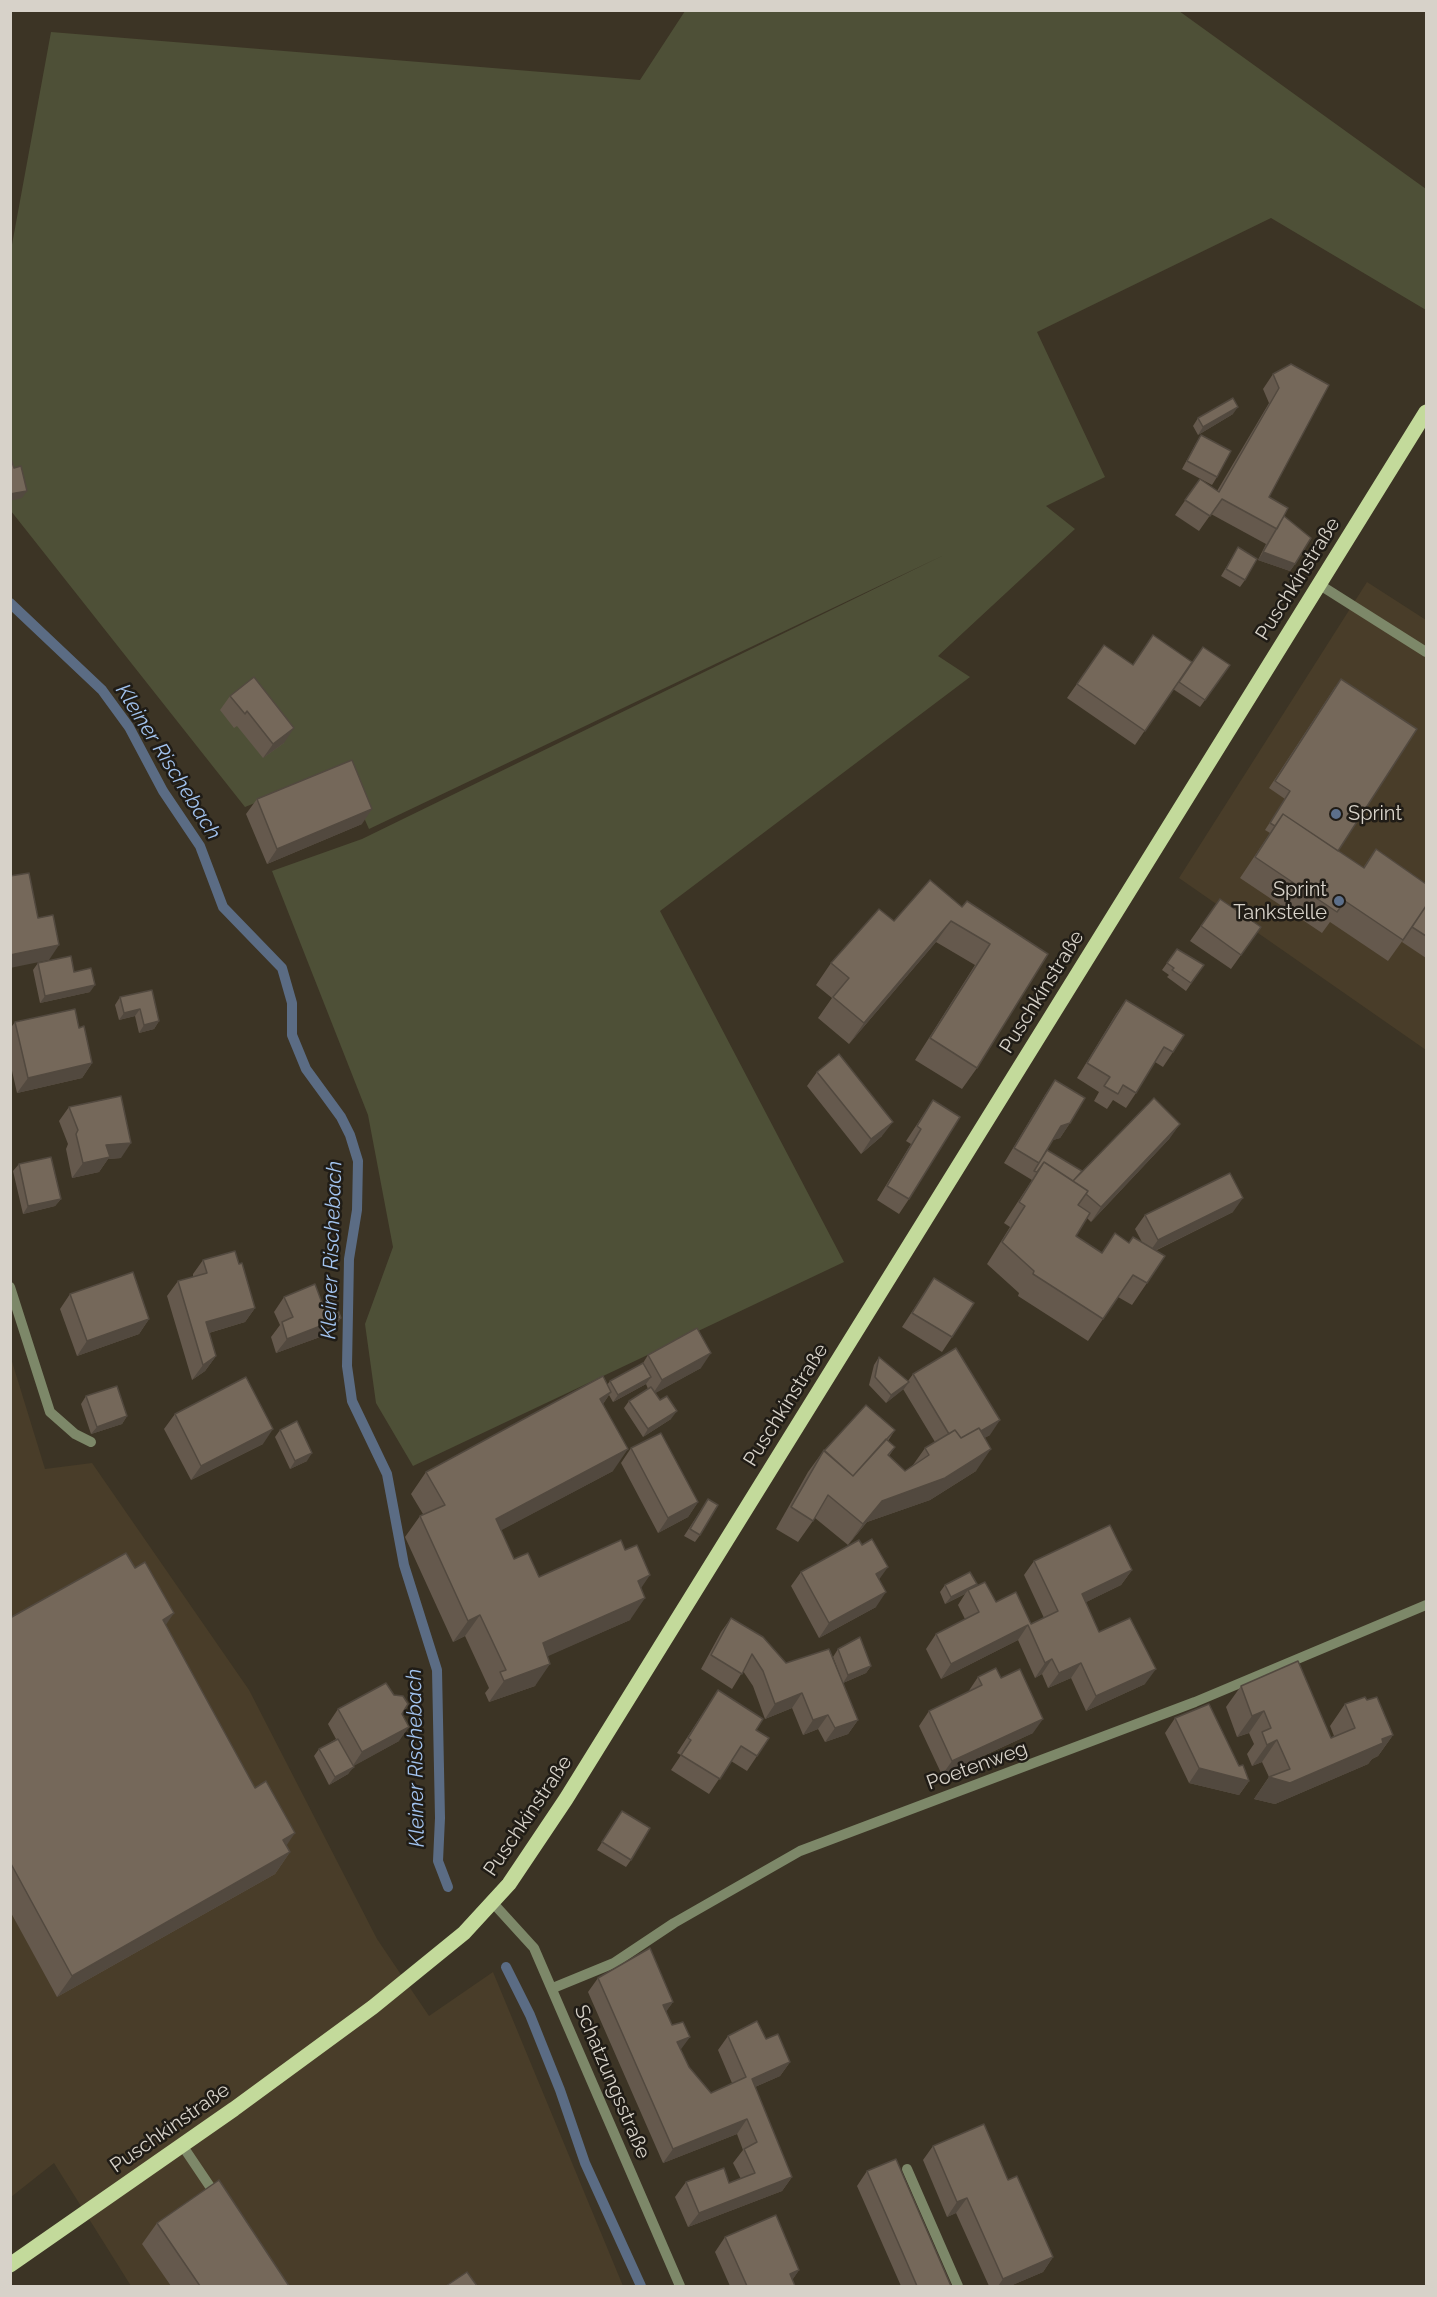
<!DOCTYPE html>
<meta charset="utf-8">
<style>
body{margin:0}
#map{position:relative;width:1437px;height:2297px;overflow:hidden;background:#3c3425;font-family:Raleway,sans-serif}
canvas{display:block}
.frame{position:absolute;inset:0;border:12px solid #d7d2c9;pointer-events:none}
</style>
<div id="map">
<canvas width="1437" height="2297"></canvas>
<div class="frame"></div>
</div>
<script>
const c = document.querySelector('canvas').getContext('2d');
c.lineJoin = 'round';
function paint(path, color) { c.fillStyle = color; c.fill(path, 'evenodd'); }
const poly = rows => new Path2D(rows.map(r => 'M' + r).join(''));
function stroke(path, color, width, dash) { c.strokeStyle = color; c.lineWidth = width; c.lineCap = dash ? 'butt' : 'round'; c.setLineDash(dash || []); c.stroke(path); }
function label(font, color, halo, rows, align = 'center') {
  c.font = font + ' Raleway,sans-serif'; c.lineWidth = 5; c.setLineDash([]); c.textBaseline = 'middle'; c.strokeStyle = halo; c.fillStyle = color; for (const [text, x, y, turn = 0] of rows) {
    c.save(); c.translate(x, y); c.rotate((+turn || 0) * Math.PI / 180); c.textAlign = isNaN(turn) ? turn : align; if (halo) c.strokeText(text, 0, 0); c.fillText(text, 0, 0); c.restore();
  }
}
const built = poly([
 [1367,582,1426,620,1426,1050,1179,878],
 [10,1355,45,1469,92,1463,249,1690,377,1939,429,2016,493,1972,623,2286,131,2286,54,2163,11,2197]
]);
const green = poly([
 [685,11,1179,11,1426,189,1426,310,1271,218,1037,332,1105,477,1046,506,1075,529,938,656,970,677,660,911,844,1262,413,1466,376,1403,365,1324,393,1247,368,1115,272,871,362,839,944,555,369,829,342,768,245,807,11,511,11,250,51,32,640,80]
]);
const stream = poly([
 [10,603,102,690,129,727,163,791,200,846,223,907,282,968,292,1003,292,1035,306,1069,341,1117,350,1135,358,1161,357,1210,349,1259,347,1366,352,1401,387,1474,404,1565,437,1670,440,1818,438,1861,448,1887],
 [506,1967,530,2015,560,2090,585,2163,641,2286]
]);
const minor = poly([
 [1320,585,1426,652],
 [10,1287,50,1412,75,1434,91,1442],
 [493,1903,534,1948,680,2286],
 [553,1988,614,1963,674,1923,800,1851,1195,1702,1426,1605],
 [182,2145,217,2197],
 [907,2169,958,2286]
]);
const major = poly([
 [10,2265,234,2109,373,2007,464,1933,509,1884,566,1799,1426,412]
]);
const wall = poly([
 [1291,364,1269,497,1284,516,1295,564,1290,571,1258,560,1266,544,1211,514,1199,531,1175,515,1200,479,1217,491,1269,403,1263,389,1273,374],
 [1233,414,1198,435,1193,426,1198,418],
 [1201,435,1217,477,1212,485,1182,469,1196,443],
 [1238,547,1245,580,1240,587,1221,576],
 [1104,645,1132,664,1192,662,1230,665,1200,707,1173,689,1135,745,1067,698],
 [1335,687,1338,851,1363,868,1376,849,1426,884,1426,958,1402,942,1408,933,1388,961,1330,922,1322,933,1240,878,1270,833,1265,830,1285,799,1269,788],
 [230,696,284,743,263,758,237,726,234,728,220,710],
 [257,799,362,824,267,864,246,814],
 [1220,899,1261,927,1231,969,1190,941],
 [962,907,1048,954,977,1068,962,1089,915,1060,975,965,936,942,849,1044,818,1018,832,998,816,985,831,963,894,921],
 [1177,949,1204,965,1186,991,1167,977,1169,975,1162,970],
 [38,963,74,972,90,992,40,1003,33,970],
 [152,990,159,1021,154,1029,139,1033,135,1016,119,1020,115,1005,120,997],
 [1126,1000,1173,1052,1163,1067,1155,1062,1136,1093,1126,1108,1113,1100,1107,1109,1094,1101,1099,1092,1077,1078,1116,1014],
 [15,1022,79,1028,92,1063,82,1078,17,1093,10,1062,10,1029],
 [817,1072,882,1136,861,1154,807,1086],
 [1055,1080,1070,1123,1060,1138,1053,1140,1047,1150,1082,1171,1170,1138,1091,1222,1087,1218,1076,1236,1101,1253,1129,1243,1142,1242,1135,1229,1145,1215,1233,1212,1155,1251,1147,1283,1132,1305,1118,1297,1088,1341,1018,1296,1019,1293,987,1264,1010,1227,1004,1223,1032,1180,1004,1163,1045,1095],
 [933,1100,909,1199,899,1214,877,1200,911,1144,906,1141],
 [69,1107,121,1158,108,1159,99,1172,72,1178,66,1149,68,1144,59,1121],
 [19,1164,61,1199,55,1206,23,1214,13,1171],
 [203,1260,239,1264,255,1308,245,1322,209,1333,216,1356,205,1371,192,1380,167,1296,178,1281,193,1277,193,1274],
 [934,1278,952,1337,942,1352,902,1327],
 [70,1294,149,1319,139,1334,77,1356,60,1309],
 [284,1297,331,1333,276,1353,271,1337,280,1325,274,1312],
 [648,1355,701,1368,655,1393,671,1419,643,1437,624,1408,629,1401,648,1389,646,1384,613,1402,609,1395,603,1404,613,1471,501,1530,514,1559,539,1577,641,1588,630,1620,547,1656,535,1686,489,1702,485,1693,489,1688,465,1636,453,1642,405,1537,420,1516,423,1514,411,1494,426,1472,607,1385,610,1381,643,1363],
 [879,1357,908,1381,913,1374,990,1435,984,1438,976,1471,930,1500,867,1522,848,1545,815,1518,798,1542,776,1529,808,1472,824,1450,824,1451,895,1430,888,1441,895,1447,889,1456,905,1471,913,1465,925,1448,935,1442,903,1389,886,1403,869,1385,874,1365],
 [86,1396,127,1416,122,1424,91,1434,81,1404],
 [175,1414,263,1444,191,1480,164,1429],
 [280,1430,307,1461,290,1469,275,1437],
 [631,1448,698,1502,688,1517,658,1533,621,1463],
 [708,1499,700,1535,695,1542,684,1536],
 [1034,1561,1132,1570,1121,1585,1086,1602,1099,1632,1145,1684,1086,1711,1071,1678,1048,1688,1042,1674,1035,1678,1018,1640,941,1679,926,1649,936,1634,965,1619,958,1605,965,1594,945,1604,940,1592,945,1585,975,1587,996,1602,1031,1624,1044,1618,1024,1575],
 [801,1572,879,1580,876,1607,819,1638,791,1586],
 [10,1618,165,1625,290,1852,275,1874,57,1997,10,1911],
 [731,1618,786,1663,858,1720,848,1734,825,1742,818,1729,803,1735,792,1708,765,1719,753,1686,743,1671,732,1689,701,1669,721,1632],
 [838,1649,871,1666,866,1673,843,1683,833,1657],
 [978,1677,1001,1678,1033,1733,942,1775,919,1726,929,1711,968,1692],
 [1241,1686,1331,1738,1334,1736,1330,1726,1345,1704,1393,1735,1378,1756,1372,1759,1368,1764,1275,1804,1254,1799,1269,1777,1262,1762,1252,1766,1247,1754,1254,1744,1249,1733,1237,1737,1226,1707],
 [718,1690,756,1730,757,1756,747,1771,731,1761,709,1794,671,1770,681,1755,677,1753],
 [338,1709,402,1714,399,1741,353,1766,348,1774,329,1785,314,1756,319,1749,336,1739,328,1724],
 [1175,1718,1239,1766,1249,1781,1239,1795,1189,1783,1165,1733],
 [622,1811,631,1860,626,1867,597,1850],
 [598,1978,673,2002,666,2011,681,2050,689,2067,711,2093,732,2083,718,2050,728,2036,766,2039,790,2062,780,2076,755,2087,792,2177,782,2191,688,2227,675,2197,686,2182,729,2183,741,2179,733,2163,743,2150,737,2134,663,2163,588,1992],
 [933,2146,1008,2180,1053,2257,1043,2272,1010,2286,989,2286,956,2213,947,2217,923,2160],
 [867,2171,951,2286,901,2286,857,2186],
 [157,2223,289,2286,171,2286,142,2244],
 [725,2237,799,2270,792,2280,795,2286,730,2286,715,2252]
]);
const shadedWall = poly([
 [1238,407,1233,414,1198,435,1203,427],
 [27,491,22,498,10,501,10,494],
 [1263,552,1295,564,1290,571,1258,560],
 [294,728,284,743,263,758,273,744],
 [372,809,362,824,267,864,277,849],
 [951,921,936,942,849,1044,864,1023],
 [59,945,49,960,10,968,10,955],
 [95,985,90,992,40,1003,45,996],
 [140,1009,135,1016,119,1020,124,1013],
 [159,1021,154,1029,139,1033,144,1025],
 [92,1063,82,1078,17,1093,28,1078],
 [893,1122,882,1136,861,1154,871,1139],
 [1070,1123,1060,1138,1050,1141,1061,1126],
 [1180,1124,1170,1138,1091,1222,1101,1207],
 [131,1143,121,1158,108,1159,99,1172,72,1178,83,1163,106,1145],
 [1243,1198,1233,1212,1148,1254,1158,1240],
 [61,1199,55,1206,23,1214,28,1206],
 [255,1308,245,1322,195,1337,206,1322],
 [341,1318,331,1333,276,1353,287,1339],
 [149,1319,139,1334,77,1356,87,1341],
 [711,1353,701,1368,652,1395,662,1380],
 [216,1356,205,1371,192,1380,203,1365],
 [651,1377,646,1384,613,1402,618,1395],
 [909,1382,904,1389,886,1403,891,1395],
 [611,1392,596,1414,600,1399],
 [677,1411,671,1419,643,1437,648,1429],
 [127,1416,122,1424,91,1434,97,1427],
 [1000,1420,990,1435,946,1460,956,1445],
 [273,1429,263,1444,191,1480,201,1466],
 [628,1449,613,1471,481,1541,496,1519],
 [991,1449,976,1471,930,1500,867,1522,848,1545,863,1524,882,1501],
 [312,1453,307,1461,290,1469,295,1461],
 [698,1502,688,1517,658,1533,668,1518],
 [888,1567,878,1581,876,1574],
 [1132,1570,1121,1585,1072,1609,1082,1594],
 [650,1575,635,1597,638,1581],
 [977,1584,972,1591,968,1590,965,1594,945,1604,951,1597],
 [886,1592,876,1607,819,1638,829,1623],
 [645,1598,630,1620,528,1665,543,1643],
 [174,1613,159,1635,163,1620],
 [480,1615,465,1636,453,1642,468,1621],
 [1028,1625,1018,1640,941,1679,951,1664],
 [1052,1659,1042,1674,1035,1678,1045,1663],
 [1081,1663,1071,1678,1048,1688,1059,1673],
 [550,1664,535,1686,489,1702,504,1681],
 [871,1666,866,1673,843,1683,848,1675],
 [1156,1669,1145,1684,1086,1711,1096,1696],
 [802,1693,792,1708,765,1719,775,1704],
 [1264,1711,1249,1733,1237,1737,1252,1716],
 [828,1715,818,1729,803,1735,813,1720],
 [1043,1719,1033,1733,942,1775,952,1761],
 [858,1720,848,1734,825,1742,835,1728],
 [409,1727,399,1741,352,1767,362,1752],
 [1393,1735,1378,1756,1372,1759,1368,1764,1275,1804,1254,1799,1269,1777],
 [1277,1740,1262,1762,1252,1766,1267,1745],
 [354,1767,348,1774,329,1785,335,1777],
 [1199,1768,1249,1781,1239,1795,1189,1783],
 [295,1833,280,1855,283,1840],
 [290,1852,275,1874,57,1997,72,1976],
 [673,2002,663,2016,663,2005],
 [690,2037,679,2052,677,2042],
 [790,2062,780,2076,741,2093,752,2079],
 [747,2119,737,2134,663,2163,673,2149],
 [792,2177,782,2191,688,2227,699,2213],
 [967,2198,956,2213,947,2217,957,2202],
 [1053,2257,1043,2272,1010,2286,998,2286,1003,2279],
 [799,2270,789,2285,790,2274]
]);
const building = poly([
 [1291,364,1329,385,1269,497,1288,508,1277,529,1222,499,1210,516,1185,500,1200,479,1219,492,1279,388,1273,374,1291,364],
 [1233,398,1238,407,1203,427,1198,418,1233,398],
 [1201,435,1231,451,1217,477,1187,461,1201,435],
 [10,456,14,468,21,466,27,491,10,494,10,456],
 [1284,516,1311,538,1295,564,1263,552,1284,516],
 [1238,547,1257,559,1245,580,1226,569,1238,547],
 [1153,635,1192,662,1145,731,1077,684,1104,645,1133,665,1153,635],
 [1203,647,1230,665,1205,700,1179,682,1203,647],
 [254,677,294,728,273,744,247,711,245,714,230,696,254,677],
 [1341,679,1417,729,1338,851,1283,814,1275,826,1270,823,1290,791,1275,781,1341,679],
 [352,760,372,809,277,849,257,799,352,760],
 [1283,814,1364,868,1376,849,1426,884,1426,906,1403,940,1345,901,1337,912,1255,857,1283,814],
 [29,873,38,918,53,915,59,945,10,955,10,876,29,873],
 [930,880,962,907,967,901,1048,954,977,1068,930,1038,990,944,951,921,864,1023,833,997,849,978,831,963,879,909,894,921,930,880],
 [1220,899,1261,927,1241,955,1201,926,1220,899],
 [1426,906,1426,936,1412,927,1426,906],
 [1177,949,1204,965,1191,983,1172,970,1174,968,1167,963,1177,949],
 [71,956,74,972,91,968,95,985,45,996,38,963,71,956],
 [152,990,159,1021,144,1025,140,1009,124,1013,120,997,152,990],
 [1126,1000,1184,1035,1173,1052,1164,1047,1136,1093,1123,1085,1118,1094,1104,1086,1110,1077,1087,1063,1126,1000],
 [75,1009,79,1028,84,1026,92,1063,28,1078,15,1022,75,1009],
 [839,1054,893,1122,871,1139,817,1072,839,1054],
 [1055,1080,1085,1098,1070,1123,1061,1126,1039,1163,1014,1148,1055,1080],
 [121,1096,131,1143,106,1145,110,1157,83,1163,76,1134,78,1130,69,1107,121,1096],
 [1154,1098,1180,1124,1101,1207,1086,1194,1088,1191,1073,1181,1154,1098],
 [933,1100,960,1117,909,1199,887,1186,921,1129,917,1126,933,1100],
 [1047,1150,1082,1171,1073,1181,1044,1162,1037,1172,1034,1171,1047,1150],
 [51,1157,61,1199,28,1206,19,1164,51,1157],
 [1044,1162,1088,1191,1078,1205,1090,1213,1076,1236,1102,1253,1115,1233,1129,1243,1133,1237,1165,1256,1147,1283,1133,1275,1103,1319,1033,1274,1034,1271,1002,1242,1025,1206,1019,1202,1044,1162],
 [1230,1173,1243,1198,1158,1240,1145,1215,1230,1173],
 [235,1251,239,1264,242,1263,255,1308,206,1322,216,1356,203,1365,178,1281,207,1273,203,1260,235,1251],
 [133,1272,149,1319,87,1341,70,1294,133,1272],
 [934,1278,974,1303,952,1337,912,1313,934,1278],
 [315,1284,322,1303,334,1299,341,1318,287,1339,282,1322,293,1317,284,1297,315,1284],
 [697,1328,711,1353,662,1380,648,1355,697,1328],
 [956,1348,1000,1420,981,1431,979,1428,961,1438,955,1430,949,1434,913,1374,956,1348],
 [879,1357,909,1382,891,1395,875,1377,879,1357],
 [643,1363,651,1377,618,1395,610,1381,643,1363],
 [603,1376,611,1392,600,1399,628,1449,496,1519,514,1559,528,1553,539,1577,621,1540,625,1550,637,1545,650,1575,638,1581,645,1598,543,1643,550,1664,504,1681,500,1672,506,1670,480,1615,468,1621,420,1516,445,1505,426,1472,603,1376],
 [246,1377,273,1429,201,1466,175,1414,246,1377],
 [117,1386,127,1416,97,1427,86,1396,117,1386],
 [651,1387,660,1400,667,1396,677,1411,648,1429,629,1401,651,1387],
 [866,1405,895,1430,853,1476,824,1451,866,1405],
 [297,1421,312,1453,295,1461,280,1430,297,1421],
 [979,1428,991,1449,945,1478,882,1501,863,1524,828,1495,813,1521,791,1507,824,1450,853,1476,886,1439,895,1447,888,1455,905,1471,929,1455,925,1448,955,1430,961,1438,979,1428],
 [661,1433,698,1502,668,1518,631,1448,661,1433],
 [708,1499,718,1505,700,1535,690,1529,708,1499],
 [1110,1525,1132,1570,1082,1594,1099,1632,1130,1618,1156,1669,1096,1696,1081,1663,1059,1673,1052,1659,1045,1663,1028,1625,951,1664,936,1634,979,1612,968,1590,985,1582,996,1602,1016,1592,1031,1624,1058,1611,1034,1561,1110,1525],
 [872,1539,888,1567,876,1574,886,1592,829,1623,801,1572,859,1540,862,1545,872,1539],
 [126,1553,135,1568,145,1562,174,1613,163,1620,255,1788,266,1781,295,1833,283,1840,290,1852,72,1976,10,1862,10,1618,126,1553],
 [970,1572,977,1584,951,1597,945,1585,970,1572],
 [731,1618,763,1637,786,1663,829,1649,858,1720,835,1728,828,1715,813,1720,802,1693,775,1704,763,1671,752,1654,742,1674,711,1655,731,1618],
 [860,1637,871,1666,848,1675,838,1649,860,1637],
 [1298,1661,1331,1738,1355,1728,1345,1704,1365,1697,1367,1700,1377,1697,1393,1735,1382,1739,1383,1743,1290,1783,1269,1777,1290,1769,1277,1740,1267,1745,1262,1732,1271,1728,1264,1711,1252,1716,1241,1686,1298,1661],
 [996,1668,1001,1678,1020,1669,1043,1719,952,1761,929,1711,982,1685,978,1677,996,1668],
 [386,1683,394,1695,403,1696,408,1704,402,1714,409,1727,362,1752,338,1709,386,1683],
 [718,1690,763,1719,756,1730,769,1738,757,1756,741,1746,720,1779,681,1755,691,1740,688,1738,718,1690],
 [1209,1704,1239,1766,1243,1765,1249,1781,1199,1768,1175,1718,1209,1704],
 [338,1739,354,1767,335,1777,319,1749,338,1739],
 [622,1811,650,1828,631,1860,602,1842,622,1811],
 [650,1948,673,2002,663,2005,672,2025,683,2022,690,2037,677,2042,689,2067,711,2093,746,2077,728,2036,757,2021,766,2039,778,2034,790,2062,752,2079,792,2177,699,2213,686,2182,724,2168,729,2183,755,2173,744,2149,757,2142,747,2119,673,2149,598,1978,650,1948],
 [984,2124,1008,2180,1017,2176,1053,2257,1003,2279,967,2198,957,2202,933,2146,984,2124],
 [896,2159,951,2286,917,2286,867,2171,896,2159],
 [219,2180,289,2286,200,2286,157,2223,219,2180],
 [776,2215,799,2270,790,2274,795,2286,747,2286,725,2237,776,2215],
 [467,2272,477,2286,446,2286,467,2272]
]);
const markers = [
 [1336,814,6,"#5c6f8a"],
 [1339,901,6,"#5c6f8a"]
];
const streetNames = [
 ["Puschkinstraße",1298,579,-58],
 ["Puschkinstraße",1042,992,-58],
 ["Puschkinstraße",786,1405,-58],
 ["Poetenweg",977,1766,-20],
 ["Puschkinstraße",528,1816,-56],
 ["Schatzungsstraße",612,2082,67],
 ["Puschkinstraße",170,2128,-35]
];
const poiNames = [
 ["Sprint",1348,814],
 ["Sprint",1327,890,"right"],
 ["Tankstelle",1327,913,"right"]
];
const waterNames = [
 ["Kleiner Rischebach",168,762,58],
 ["Kleiner Rischebach",332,1250,-88],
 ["Kleiner Rischebach",416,1758,-91]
];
paint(built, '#493d29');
paint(green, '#4e5037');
stroke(stream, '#5b6c84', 10);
stroke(minor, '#7d8869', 10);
stroke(major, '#c3da9b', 15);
paint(wall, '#65594d');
paint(shadedWall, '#52493f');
paint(building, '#75685a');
stroke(building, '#52493f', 1.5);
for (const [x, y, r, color] of markers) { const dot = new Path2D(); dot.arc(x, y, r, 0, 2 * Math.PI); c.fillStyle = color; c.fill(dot); stroke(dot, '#201c16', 2); }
label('20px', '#d7d2c9', '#201c16', streetNames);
label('20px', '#d7d2c9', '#201c16', poiNames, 'left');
label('italic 21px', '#a2c3ef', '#201c16', waterNames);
</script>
